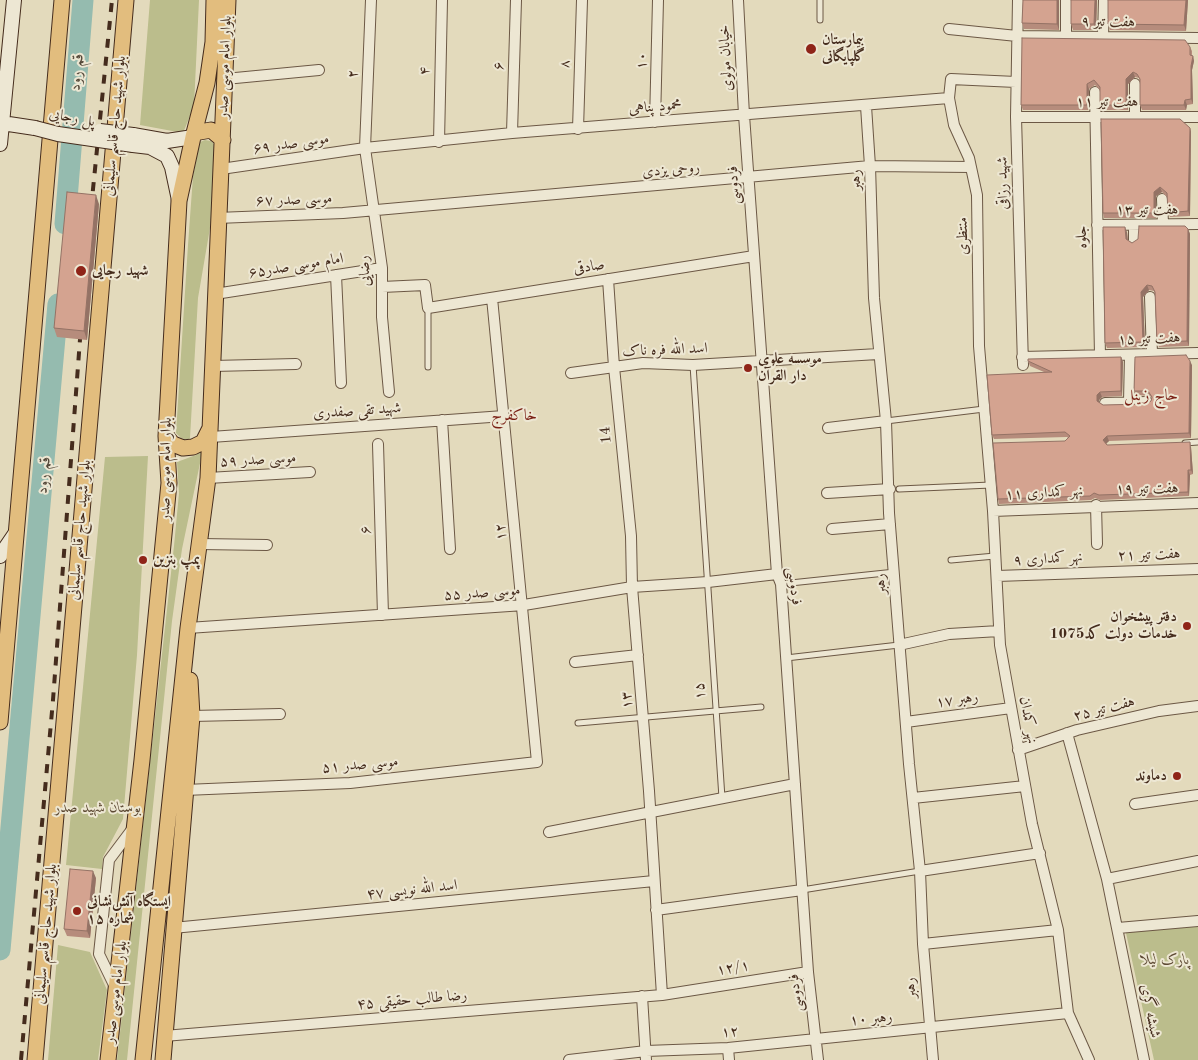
<!DOCTYPE html>
<meta charset="utf-8">
<style>
body{margin:0}
canvas{display:block;background:#e3dabc}
</style>
<canvas width="1198" height="1060"></canvas>
<script>
const c = document.querySelector('canvas').getContext('2d');
c.lineJoin = 'round';
function paint(path, color) { c.fillStyle = color; c.fill(path, 'evenodd'); }
const poly = rows => new Path2D(rows.map(r => 'M' + r).join(''));
function stroke(path, color, width, dash) { c.strokeStyle = color; c.lineWidth = width; c.lineCap = dash ? 'butt' : 'round'; c.setLineDash(dash || []); c.stroke(path); }
function label(font, color, halo, rows, align = 'center') {
  c.font = font + ' "Old Standard TT",Amiri,serif'; c.lineWidth = 4; c.setLineDash([]); c.textBaseline = 'middle'; c.strokeStyle = halo; c.fillStyle = color; for (const [text, x, y, turn = 0] of rows) {
    c.save(); c.translate(x, y); c.rotate((+turn || 0) * Math.PI / 180); c.textAlign = isNaN(turn) ? turn : align; if (halo) c.strokeText(text, 0, 0); c.fillText(text, 0, 0); c.restore();
  }
}
const green = poly([
 [150,0,199,0,194,106,183,133,140,125],
 [205,140,211,141,215,145,211,222,198,298,190,438,187,440,181,438,176,433,188,245,193,176,200,142],
 [203,449,182,549,172,621,127,1060,117,1060,174,546,179,493,177,462,196,455],
 [148,456,137,655,123,819,103,857,102,869,66,865,105,457],
 [1198,922,1198,1060,1154,1060,1126,933],
 [58,945,90,952,107,990,98,1060,48,1060]
]);
const river = poly([
 [65,224,83,0],
 [0,950,58,304]
]);
const service = poly([
 [820,0,820,20],
 [428,308,428,367],
 [693,365,722,798],
 [886,421,984,409],
 [1185,443,1198,442],
 [899,489,991,485],
 [951,560,995,556],
 [781,584,895,572],
 [786,658,899,645],
 [578,723,761,707],
 [802,890,920,871]
]);
const minor = poly([
 [371,0,365,148,382,268,382,317,389,392],
 [738,0,744,115,777,574,781,584,808,972,818,1060],
 [1018,0,1016,117,1023,365],
 [949,29,1017,36,1198,38],
 [1066,36,1066,0],
 [1103,37,1104,0],
 [225,79,319,70],
 [1016,82,951,79,949,98,954,125,969,158,977,195,979,346,993,511,1000,645,1032,824,1058,930,1068,1013,1089,1060],
 [1135,84,1135,117],
 [1095,92,1100,356],
 [866,106,870,166,874,298,886,421,889,513,909,764,920,871,923,944,933,1060],
 [1016,117,1198,117],
 [655,122,658,0],
 [578,129,582,0],
 [512,133,516,0],
 [439,142,442,0],
 [221,169,365,148,512,133,949,98],
 [1162,199,1163,224],
 [217,218,343,213,870,166,971,167],
 [1097,225,1198,224],
 [1134,241,1134,225],
 [336,275,341,383],
 [608,279,614,367,631,536,632,587,649,791,662,995],
 [382,287,425,285,428,308,754,256],
 [215,294,382,268],
 [1150,297,1152,354],
 [1022,357,1198,353],
 [213,366,296,364],
 [571,373,643,363,693,365,878,354],
 [1129,402,1130,355],
 [1105,403,1147,402],
 [442,420,450,549],
 [828,428,886,421],
 [211,437,504,416],
 [378,444,383,615],
 [208,478,310,472],
 [827,493,890,489],
 [1096,505,1097,544],
 [993,511,1198,503],
 [832,529,890,524],
 [200,544,267,545],
 [997,576,1198,569],
 [188,628,524,605,632,587,708,582,777,574],
 [899,645,949,634,999,631],
 [575,662,638,655],
 [192,716,280,714],
 [906,722,1011,708],
 [1067,733,1107,879,1144,1060],
 [1018,750,1077,730,1159,711,1198,706],
 [185,790,350,783,537,762,492,298],
 [913,798,1025,786],
 [1135,804,1198,795],
 [549,832,795,784],
 [920,871,1040,853],
 [1107,879,1198,861],
 [656,910,802,890],
 [173,928,654,881],
 [1118,928,1198,921],
 [923,944,1058,930],
 [115,987,99,954,109,860,133,828],
 [642,996,646,1060],
 [164,1036,662,995,808,972],
 [728,1048,729,1060],
 [569,1060,646,1051,728,1048,816,1039,1068,1013]
]);
const secondary = poly([
 [2,123,35,128],
 [133,135,167,141,193,137],
 [0,144,14,0],
 [133,145,150,147,167,156,172,167,179,200],
 [0,556,15,534]
]);
const primary = poly([
 [194,133,211,130,223,140],
 [166,436,173,444,183,448,193,447,203,442,210,428],
 [0,722,62,0],
 [35,1060,126,0],
 [108,1060,142,760,169,483,166,436,179,201,193,137,207,83,213,42,214,0],
 [143,1060,188,628,208,478,228,0],
 [163,1060,192,716,190,680]
]);
const rail = poly([
 [91,209,112,0],
 [21,1060,53,700,81,326]
]);
const secondaryBridge = poly([
 [35,128,58,134,133,145],
 [100,131,133,135]
]);
const wall = poly([
 [1023,0,1059,0,1059,30,1024,29,1022,23],
 [1097,0,1096,30,1073,30,1071,24],
 [1108,0,1191,0,1188,0,1186,31,1110,30,1108,24],
 [1190,47,1192,51,1192,55,1193,56,1194,61,1192,70,1193,104,1187,105,1186,110,1142,110,1140,105,1140,81,1139,78,1135,77,1128,84,1128,110,1102,110,1100,105,1100,90,1095,85,1089,89,1088,110,1023,110,1021,105],
 [1190,128,1191,132,1190,216,1170,217,1168,213,1167,197,1162,192,1156,196,1156,218,1104,218,1103,213],
 [99,204,87,340,57,337,54,328],
 [1188,229,1190,234,1189,346,1159,347,1157,342,1155,294,1154,291,1149,290,1143,297,1145,347,1107,348,1105,343,1127,232,1128,240,1132,243],
 [1121,357,1123,362,1122,396,1102,397,1099,400,1099,402,1103,405,1145,404,1151,401,1152,398,1150,396,1136,395,1134,391,1192,365,1191,438,1109,441,1106,443,1107,445,1191,447,1193,474,1190,475,1189,496,1100,500,1095,498,1091,500,999,504,998,499,1065,441,1068,438,1067,437,994,439,992,435,1044,372,1030,366,1028,361],
 [96,878,90,938,67,936,64,929]
]);
const shadedWall = poly([
 [1057,0,1059,0,1059,30,1057,24],
 [1095,0,1097,0,1096,30,1094,24],
 [1186,0,1188,0,1186,31,1184,25],
 [1193,56,1194,61,1192,70,1193,104,1191,99,1191,66],
 [1133,72,1135,77,1128,84,1128,110,1126,105,1126,79],
 [1087,84,1089,89,1088,110,1087,105],
 [1185,100,1187,105,1186,110,1184,105],
 [1190,128,1191,132,1190,216,1188,211],
 [1160,187,1162,192,1156,196,1156,218,1154,213,1154,192],
 [96,195,99,204,87,340,84,331],
 [1125,227,1127,232,1128,244,1126,239],
 [1188,229,1190,234,1189,346,1187,341],
 [1147,285,1149,290,1143,297,1145,347,1143,342,1141,292],
 [1121,357,1123,362,1122,396,1121,391],
 [1190,361,1192,365,1191,438,1189,433],
 [1100,392,1102,397,1099,400,1099,406,1097,401,1097,395],
 [1107,436,1109,441,1105,445,1103,440],
 [1190,442,1191,447,1193,474,1191,470],
 [1188,470,1190,475,1189,496,1188,492],
 [93,871,96,878,90,938,87,931]
]);
const building = poly([
 [1023,0,1057,0,1057,24,1022,23,1023,0],
 [1071,0,1095,0,1094,24,1071,24,1071,0],
 [1108,0,1186,0,1184,25,1108,24,1108,0],
 [1022,38,1185,40,1190,47,1190,55,1193,56,1191,66,1191,99,1185,100,1184,105,1140,105,1140,79,1137,74,1133,72,1126,79,1126,105,1100,105,1100,87,1094,80,1087,84,1087,105,1021,105,1022,38],
 [1101,119,1180,119,1190,128,1188,211,1168,213,1167,193,1160,187,1154,192,1154,213,1103,213,1101,119],
 [67,192,96,195,84,331,54,328,67,192],
 [1139,226,1185,226,1188,229,1187,341,1157,342,1155,292,1152,286,1147,285,1141,292,1143,342,1105,343,1103,227,1125,227,1126,239,1132,243,1138,239,1139,226],
 [1186,355,1190,361,1189,433,1107,436,1103,440,1107,445,1190,442,1191,470,1188,470,1188,492,1099,495,1094,493,1090,496,998,499,993,443,1065,441,1070,436,1065,432,992,435,987,375,1052,372,1028,361,1028,359,1121,357,1121,391,1100,392,1097,395,1097,401,1103,405,1145,404,1151,401,1152,397,1148,391,1134,391,1135,357,1186,355],
 [70,869,93,871,87,931,64,929,70,869]
]);
const markers = [
 [811,49,6,"#8f2418"],
 [81,271,6,"#8f2418"],
 [748,368,5,"#8f2418"],
 [143,560,5,"#8f2418"],
 [1187,626,5,"#8f2418"],
 [1177,776,5,"#8f2418"],
 [77,911,5,"#8f2418"]
];
const streetNames = [
 ["هفت تیر ۹",1108,22,1],
 ["خیابان مولوی",726,58,-93],
 ["۱۰",642,61,-89],
 ["۸",565,64,-88],
 ["۶",499,66,-88],
 ["بلوار امام موسی صدر",225,67,-88],
 ["۴",425,71,-89],
 ["۲",353,74,-87],
 ["هفت تیر ۱۱",1107,102],
 ["محمود پناهی",655,107,-5],
 ["پل رجایی",72,118,10],
 ["بلوار شهید حاج قاسم سلیمانی",115,126,-85],
 ["موسی صدر ۶۹",291,144,-8],
 ["روحی یزدی",671,170,-5],
 ["رهبر",856,180,-92],
 ["شهید رزاقی",1003,183,-91],
 ["فردوسی",734,185,-94],
 ["موسی صدر ۶۷",294,200,-2],
 ["هفت تیر ۱۳",1147,210],
 ["منتظری",963,236,-91],
 ["جلوه",1082,237,-91],
 ["امام موسی صدر۶۵",296,266,-9],
 ["صادقی",589,267,-9],
 ["رضایی",365,271,-94],
 ["هفت تیر ۱۵",1149,339,-2],
 ["اسد الله فره ناک",665,350,-2],
 ["شهید تقی صفدری",357,411,-4],
 ["14",606,435,-96],
 ["موسی صدر ۵۹",258,460,-3],
 ["بلوار امام موسی صدر",166,469,-89],
 ["هفت تیر ۱۹",1147,489,-1],
 ["نهر کمداری ۱۱",1044,493,-3],
 ["بلوار شهید حاج قاسم سلیمانی",80,530,-85],
 ["۶",366,530,-92],
 ["۱۲",501,532,-96],
 ["هفت تیر ۲۱",1149,555,-2],
 ["نهر کمداری ۹",1048,559,-3],
 ["رهبر",881,584,-94],
 ["فردوسی",794,586,82],
 ["موسی صدر ۵۵",482,593,-4],
 ["۱۵",700,691,-94],
 ["۱۳",627,700,-95],
 ["رهبر ۱۷",957,700,-8],
 ["هفت تیر ۲۵",1104,709,-14],
 ["نهر کمدان",1028,720,80],
 ["موسی صدر ۵۱",360,765,-5],
 ["۴۷ اسد الله نویسی",412,890,-6],
 ["بلوار شهید حاج قاسم سلیمانی",46,934,-85],
 ["۱۲/۱",733,968,-9],
 ["رهبر",911,988,-94],
 ["بلوار امام موسی صدر",116,992,-83],
 ["فردوسی",796,993,-97],
 ["۴۵ رضا طالب حقیقی",412,1000,-5],
 ["شیشه گری",1150,1011,79],
 ["رهبر ۱۰",871,1019,-5],
 ["۱۲",730,1032,-4]
];
const poiNames = [
 ["بیمارستان",822,40],
 ["گلپایگانی",822,57],
 ["شهید رجایی",92,271],
 ["موسسه علوی",758,359],
 ["دار القرآن",758,376],
 ["پمپ بنزین",153,560],
 ["دفتر پیشخوان",1177,617,"right"],
 ["خدمات دولت کد1075",1177,634,"right"],
 ["دماوند",1167,776,"right"],
 ["ایستگاه آتش‌نشانی",87,902],
 ["شماره ۱۵",87,919]
];
const parkNames = [
 ["بوستان شهید صدر",98,808],
 ["پارک لیلا",1165,960]
];
const waterNames = [
 ["قم رود",77,72,-85],
 ["قم رود",44,475,-85]
];
const neighbourhoodNames = [
 ["حاج زینل",1151,396],
 ["خاکفرج",514,416]
];
paint(green, '#bbbd8c');
stroke(river, '#95bbaf', 21);
stroke(service, '#6c5845', 7);
stroke(minor, '#6c5845', 12);
stroke(secondary, '#452c1d', 16);
stroke(primary, '#452c1d', 17);
stroke(service, '#ede7d3', 5);
stroke(minor, '#ede7d3', 10);
stroke(secondary, '#ede7d3', 14);
stroke(primary, '#e2bd7e', 15);
stroke(rail, '#452c1d', 4, [9, 9]);
stroke(secondaryBridge, '#452c1d', 16, []);
stroke(secondaryBridge, '#ede7d3', 14);
paint(wall, '#b68c7c');
paint(shadedWall, '#947265');
paint(building, '#d4a390');
stroke(building, '#947265', 1);
for (const [x, y, r, color] of markers) { const dot = new Path2D(); dot.arc(x, y, r, 0, 2 * Math.PI); c.fillStyle = color; c.fill(dot); stroke(dot, '#ede7d3', 2); }
label('15px', '#452c1d', '#ede7d3', streetNames);
label('bold 15px', '#452c1d', '#ede7d3', poiNames, 'left');
label('italic 15px', '#5d4933', '#ede7d3', parkNames);
label('italic 16px', '#55493a', '#ede7d3', waterNames);
label('16px', '#7a1f14', '#ede7d3', neighbourhoodNames);
</script>
